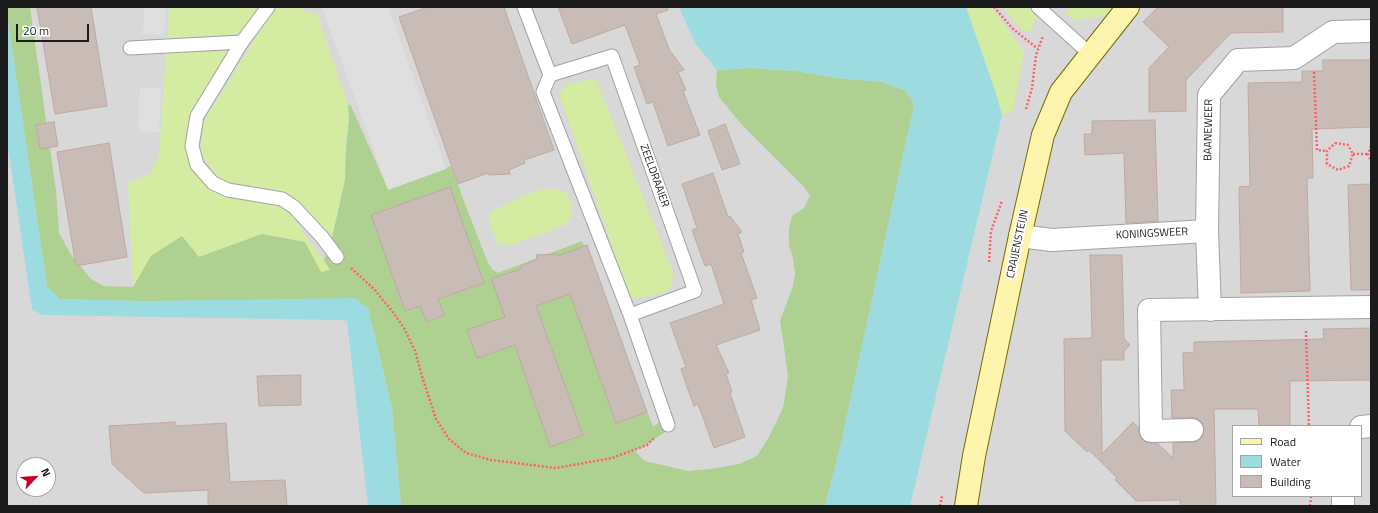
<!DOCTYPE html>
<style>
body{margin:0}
#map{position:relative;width:1378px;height:513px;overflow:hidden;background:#eee7e0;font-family:"Titillium Web",sans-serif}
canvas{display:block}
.frame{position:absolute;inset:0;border:8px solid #1b1b1b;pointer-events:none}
.legend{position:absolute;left:1232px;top:425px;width:130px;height:72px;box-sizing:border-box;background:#fff;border:1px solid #a4a4a4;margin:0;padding:5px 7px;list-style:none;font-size:12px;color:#1b1b1b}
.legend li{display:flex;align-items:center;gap:8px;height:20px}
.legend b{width:20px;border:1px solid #a4a4a4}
.north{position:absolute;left:16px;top:457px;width:40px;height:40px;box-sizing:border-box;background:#fff;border:1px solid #a4a4a4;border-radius:50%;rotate:65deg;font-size:11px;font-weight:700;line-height:16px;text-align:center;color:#1b1b1b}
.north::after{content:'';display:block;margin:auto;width:14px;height:18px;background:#c60022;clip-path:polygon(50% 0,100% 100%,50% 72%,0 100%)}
.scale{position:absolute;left:16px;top:24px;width:73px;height:18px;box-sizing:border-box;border:2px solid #1b1b1b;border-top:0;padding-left:5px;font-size:12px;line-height:14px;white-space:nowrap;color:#1b1b1b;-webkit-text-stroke:3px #fff;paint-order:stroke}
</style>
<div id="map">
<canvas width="1378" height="513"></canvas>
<div class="frame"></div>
<ul class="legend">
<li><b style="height:5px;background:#fdf4ae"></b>Road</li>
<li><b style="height:11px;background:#9cdbdf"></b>Water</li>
<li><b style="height:11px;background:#c9bbb6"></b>Building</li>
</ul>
<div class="north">N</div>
<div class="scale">20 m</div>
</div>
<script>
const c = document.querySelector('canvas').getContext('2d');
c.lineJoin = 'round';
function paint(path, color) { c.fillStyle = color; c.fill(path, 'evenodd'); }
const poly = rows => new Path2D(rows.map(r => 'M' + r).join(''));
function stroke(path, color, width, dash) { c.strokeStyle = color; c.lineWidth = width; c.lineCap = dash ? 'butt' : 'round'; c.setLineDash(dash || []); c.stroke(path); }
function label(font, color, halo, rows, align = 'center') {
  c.font = font + ' "Titillium Web",sans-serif'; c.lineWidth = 4; c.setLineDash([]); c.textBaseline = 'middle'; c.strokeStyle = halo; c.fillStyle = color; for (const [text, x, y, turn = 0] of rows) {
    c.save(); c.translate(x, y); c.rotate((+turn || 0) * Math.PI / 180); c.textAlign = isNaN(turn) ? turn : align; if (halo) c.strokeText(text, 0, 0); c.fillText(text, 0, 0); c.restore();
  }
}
const residential = poly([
 [7,7,1371,7,1371,506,7,506],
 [1233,426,1361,426,1361,496,1233,496],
 [24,465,48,465,48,489,24,489]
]);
const grass = poly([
 [169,7,259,7,240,34,168,38],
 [275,7,302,7,304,11,317,14,348,105,349,119,345,146,345,180,332,238,296,199,251,186,228,184,214,174,200,150,204,121],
 [966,7,992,7,1024,52,1013,110,1002,115,997,97],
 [1002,7,1027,7,1037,16,1030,31,1023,31],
 [1071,7,1112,7,1103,18,1100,16,1074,20,1064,13],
 [166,52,228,52,191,111,185,137,190,159,200,177,217,192,266,204,274,203,291,215,330,270,321,272,305,242,262,234,199,257,151,256,133,287,128,183,151,173,159,155],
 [592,79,597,82,673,272,672,285,667,291,650,296,630,298,559,94,568,84],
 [545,189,558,189,567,194,572,204,571,218,565,225,508,246,497,242,489,222,491,211,530,193]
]);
const forest = poly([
 [7,7,30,7,56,191,59,233,72,256,91,279,104,286,133,287,151,256,182,236,199,257,262,234,305,242,321,272,330,270,324,260,332,238,345,180,346,150,349,119,348,105,351,106,388,189,451,166,467,209,488,263,492,269,498,273,582,241,653,427,662,420,665,432,643,447,635,451,645,461,688,471,710,469,739,464,757,456,769,437,783,408,788,377,784,347,780,321,793,286,795,273,793,258,789,245,789,228,792,216,804,208,810,196,805,188,742,125,719,97,716,84,717,70,751,68,796,71,838,78,882,82,906,91,914,105,840,448,825,506,401,506,392,408,368,308,59,299,47,286,7,15]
]);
const parking = poly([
 [144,7,165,7,164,35,143,34],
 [322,7,388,7,446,169,388,190],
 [140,87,161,88,159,132,138,131]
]);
const water = poly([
 [679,7,966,7,997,97,1002,115,910,506,825,506,840,448,914,105,906,91,882,82,838,78,796,71,751,68,717,70,695,43],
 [7,15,47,286,59,299,145,301,355,298,368,308,392,408,401,506,368,506,347,321,341,320,42,315,32,309,7,140]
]);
const building = poly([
 [37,7,91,7,107,106,55,114,37,7],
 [428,7,504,7,554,150,524,160,525,163,509,170,510,174,489,175,488,173,458,184,399,17,428,7],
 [558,7,668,7,668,10,656,14,671,54,672,53,684,70,678,72,686,90,683,91,700,135,668,146,653,102,647,104,634,67,640,65,625,25,572,44,558,7],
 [1158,7,1283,7,1283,32,1231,33,1186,80,1186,111,1149,112,1149,68,1169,47,1143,22,1158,7],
 [1323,60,1371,60,1371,127,1312,129,1313,178,1307,178,1310,291,1241,293,1239,187,1250,186,1248,83,1302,82,1302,71,1323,71,1323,60],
 [1155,120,1158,221,1126,223,1124,153,1085,155,1084,134,1092,134,1092,121,1155,120],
 [54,122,58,146,40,149,36,125,54,122],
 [725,124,740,164,722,170,708,131,725,124],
 [109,143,127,257,76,266,57,152,109,143],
 [713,173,728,217,730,216,742,232,738,234,744,252,741,253,757,298,751,300,760,330,716,345,729,373,726,374,732,392,730,393,745,437,714,448,698,404,694,406,687,387,681,369,686,367,670,323,724,304,711,264,705,266,692,230,697,228,682,184,713,173],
 [1371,184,1371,290,1351,290,1348,185,1371,184],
 [450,187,484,283,438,299,444,315,427,322,420,306,405,311,371,215,450,187],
 [587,245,647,412,616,423,570,294,536,306,583,435,550,447,515,345,477,358,467,330,505,317,491,279,521,269,520,266,537,259,536,255,557,254,558,256,587,245],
 [1090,255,1122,255,1124,338,1130,345,1124,351,1124,360,1101,360,1102,454,1133,422,1138,427,1140,437,1145,442,1157,443,1173,458,1173,443,1193,442,1198,441,1203,436,1204,429,1203,424,1198,419,1192,418,1172,418,1171,390,1184,390,1183,353,1194,352,1194,342,1324,339,1323,329,1371,328,1371,380,1290,381,1290,426,1259,426,1258,409,1214,409,1216,506,1180,506,1180,500,1136,501,1115,480,1117,478,1089,450,1087,452,1065,431,1064,339,1092,338,1090,255],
 [301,375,301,405,259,406,257,376,301,375],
 [175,422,175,426,226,423,230,482,285,480,287,506,208,506,208,490,144,493,112,464,109,426,175,422]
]);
const path = poly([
 [994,7,1013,29,1038,49],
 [1314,72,1317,150,1327,151],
 [1026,109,1032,88,1036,55,1043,36],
 [1335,143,1348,145,1353,154,1349,166,1338,170,1327,164,1327,151,1335,143],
 [1371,146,1368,154,1371,161],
 [1353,154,1368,154],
 [989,262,991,231,1002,201],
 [351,268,374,289,392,311,404,328,415,351,422,376,436,419,449,439,466,453,491,460,556,468,612,458,647,445,654,438],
 [1306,331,1309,426],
 [940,506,942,496],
 [1310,506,1311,496]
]);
const lane = poly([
 [268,7,242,42,197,116,192,146,197,165,213,183,228,190,282,199,294,207,322,237,337,257],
 [524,7,550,75,543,92,630,315,668,425],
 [1038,7,1090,54],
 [130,48,242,42],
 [550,75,612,56,695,291,630,315]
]);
const street = poly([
 [1207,231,1209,95,1238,60,1294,58,1333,32,1371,31],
 [1020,236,1052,240,1207,231,1210,310],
 [1361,427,1371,426],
 [1192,430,1151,431,1149,310,1371,307],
 [1343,496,1343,506]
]);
const secondary = poly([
 [966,506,974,456,1020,236,1043,135,1061,92,1128,7]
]);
const streetNames = [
 ["BAANEWEER",1209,130,-89],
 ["ZEELDRAAIER",654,176,70],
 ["KONINGSWEER",1152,234,-3],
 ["CRAIJENSTEIJN",1018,244,-78]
];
paint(residential, '#d9d8d8');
paint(grass, '#d3eca1');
paint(forest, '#aed091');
paint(parking, '#dfdfdf');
paint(water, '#9cdbdf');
paint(building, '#c9bbb6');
stroke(building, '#c0aaa1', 1);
stroke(lane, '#a2a2a2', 15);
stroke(street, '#a2a2a2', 24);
stroke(secondary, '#746d00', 24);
stroke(path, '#ff5f6a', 2.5, [2, 2]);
stroke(lane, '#fff', 13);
stroke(street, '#fff', 22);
stroke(secondary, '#fdf4ae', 22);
label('11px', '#1b1b1b', '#fff', streetNames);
</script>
